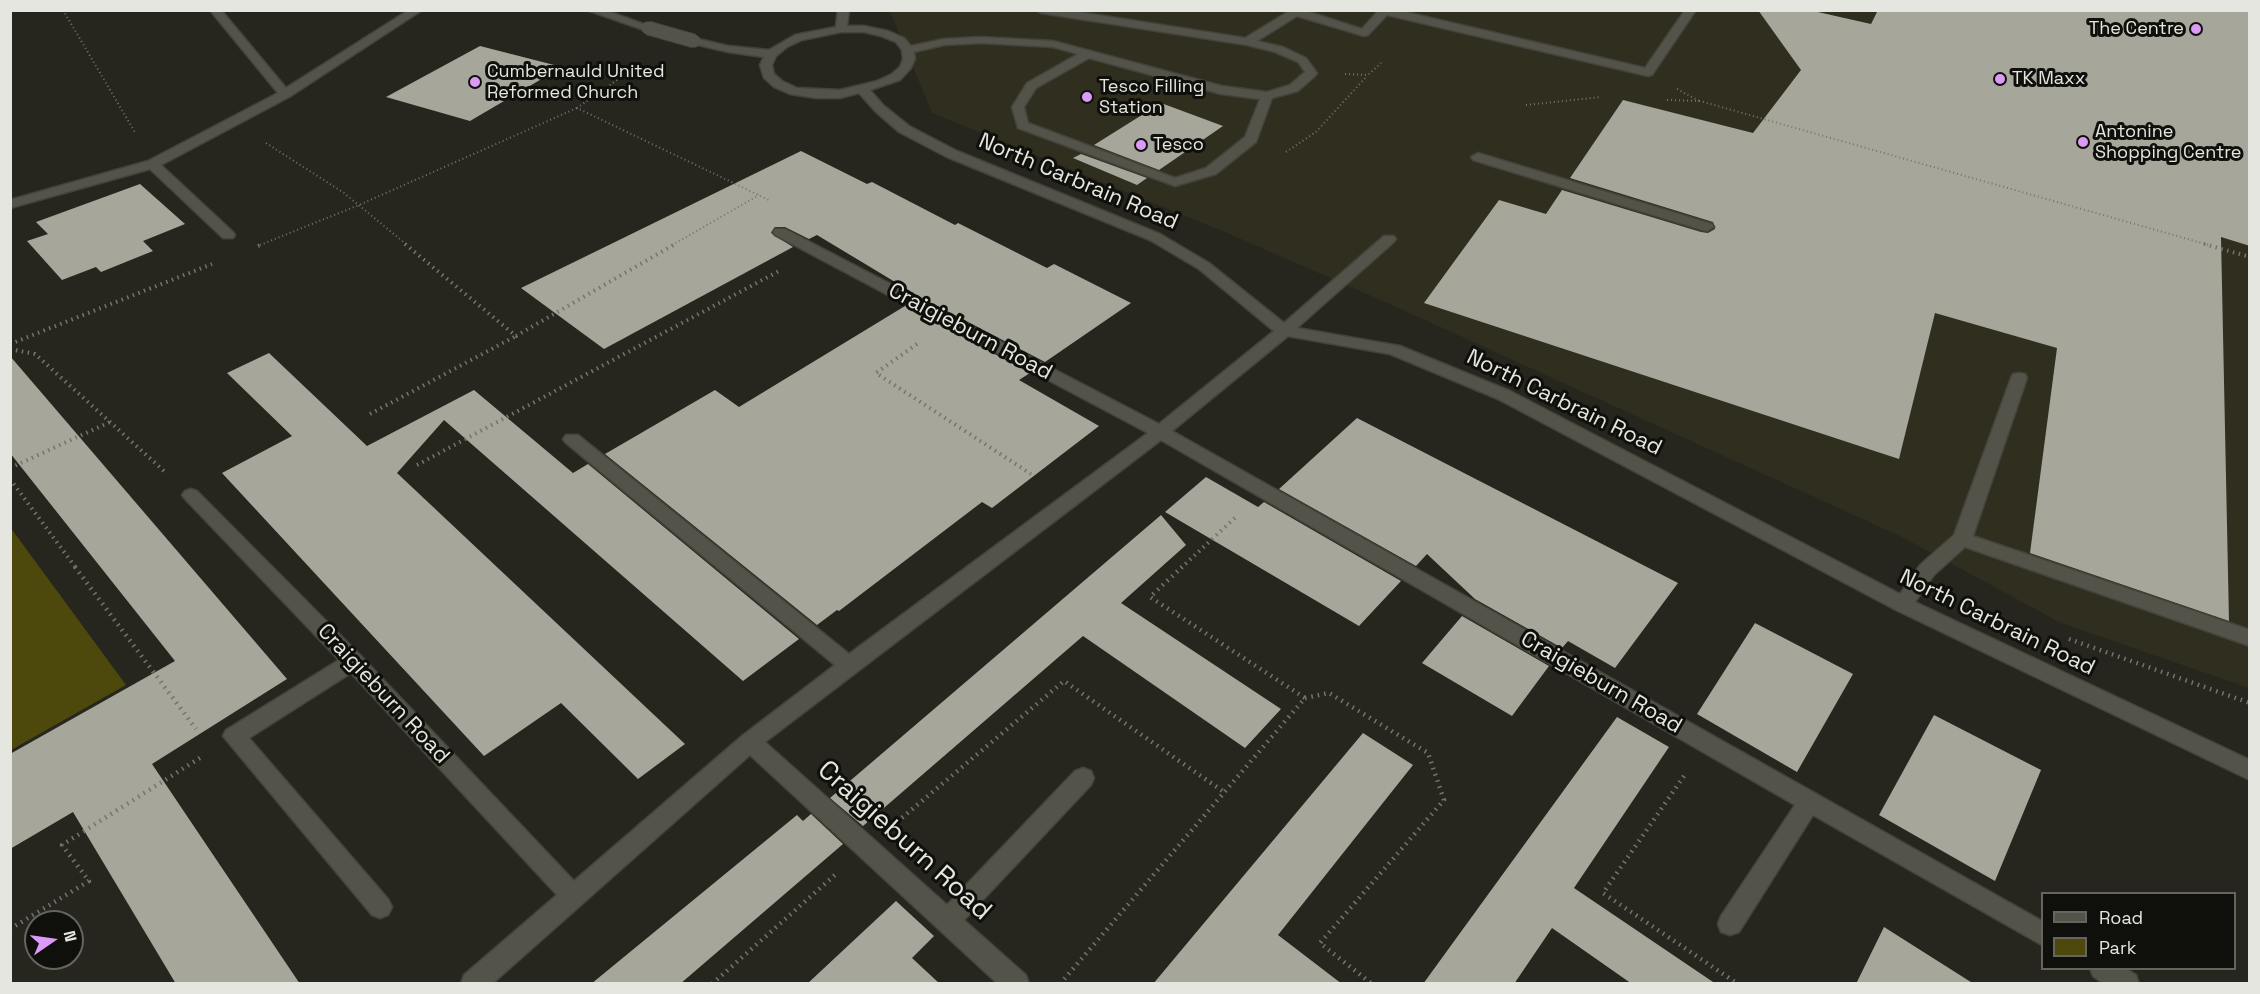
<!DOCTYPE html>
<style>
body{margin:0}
#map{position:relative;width:2260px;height:994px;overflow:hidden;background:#27261e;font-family:"Space Grotesk",sans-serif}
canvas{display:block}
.frame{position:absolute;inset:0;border:12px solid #e6e6e0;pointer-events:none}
.legend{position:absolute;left:2041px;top:892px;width:195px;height:78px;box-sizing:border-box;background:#0f0f0b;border:2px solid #656560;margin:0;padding:8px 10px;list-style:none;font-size:18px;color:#e6e6e0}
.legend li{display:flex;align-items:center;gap:12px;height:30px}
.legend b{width:30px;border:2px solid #656560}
.north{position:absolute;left:24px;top:910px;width:60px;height:60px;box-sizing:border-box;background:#0f0f0b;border:2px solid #656560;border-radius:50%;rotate:77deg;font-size:16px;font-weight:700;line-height:24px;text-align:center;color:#e6e6e0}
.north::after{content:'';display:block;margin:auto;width:21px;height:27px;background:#db9af6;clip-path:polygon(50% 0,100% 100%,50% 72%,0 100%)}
</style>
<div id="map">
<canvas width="2260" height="994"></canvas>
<div class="frame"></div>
<ul class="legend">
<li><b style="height:8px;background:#53534a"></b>Road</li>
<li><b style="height:16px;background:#4d490c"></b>Park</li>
</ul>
<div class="north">N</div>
</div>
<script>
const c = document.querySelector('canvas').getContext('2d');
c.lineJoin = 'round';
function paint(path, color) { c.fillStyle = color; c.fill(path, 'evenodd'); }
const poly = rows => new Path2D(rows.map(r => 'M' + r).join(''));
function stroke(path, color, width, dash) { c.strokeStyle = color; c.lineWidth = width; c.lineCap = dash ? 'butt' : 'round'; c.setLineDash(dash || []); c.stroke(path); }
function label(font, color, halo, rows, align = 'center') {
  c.font = font + ' "Space Grotesk",sans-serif'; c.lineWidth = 6; c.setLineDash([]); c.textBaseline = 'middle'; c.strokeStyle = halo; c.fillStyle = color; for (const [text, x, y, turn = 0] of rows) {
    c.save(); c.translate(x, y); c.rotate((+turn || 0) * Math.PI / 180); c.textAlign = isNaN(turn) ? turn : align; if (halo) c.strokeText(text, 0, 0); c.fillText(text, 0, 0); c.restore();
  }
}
const built = poly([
 [890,11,2249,11,2249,688,2061,623,1902,537,1383,301,1227,233,932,113]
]);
const green = poly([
 [10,527,126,685,11,750,10,750]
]);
const building = poly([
 [1758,10,1809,10,1871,24,1878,10,2250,10,2250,246,2221,237,2229,621,2030,553,2057,348,1935,313,1899,459,1424,303,1499,200,1546,214,1562,190,1701,232,1708,233,1715,229,1713,222,1570,178,1623,100,1753,133,1801,70],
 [480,46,562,67,470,121,386,97],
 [1161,103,1223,126,1159,170,1094,145],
 [801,151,867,184,872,182,955,225,958,223,1047,268,1054,264,1131,303,1045,362,920,297,817,235,809,239,785,227,775,227,771,233,793,247,604,349,521,288],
 [1081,154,1147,178,1137,185,1073,158],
 [140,184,185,224,143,241,153,251,101,272,96,267,62,280,27,241,48,234,36,222],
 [905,306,1030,373,1019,380,1099,426,992,508,982,502,839,611,837,610,817,625,605,454,715,390,739,407],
 [269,353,367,446,474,390,573,473,588,464,799,639,743,681,444,420,397,473,685,744,638,779,561,703,484,756,222,473,292,436,227,373],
 [10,356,287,679,152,764,300,984,176,984,73,812,10,849,10,754,175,661,10,453],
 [1357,418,1678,583,1615,668,1568,641,1562,648,1475,599,1427,554,1416,566,1279,489],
 [1206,477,1258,507,1264,502,1401,581,1359,626,1165,512],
 [1161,515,1186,545,1121,603,1281,709,1245,748,1083,636,863,826,830,798],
 [1462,616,1549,666,1512,716,1422,663],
 [1755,623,1853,674,1797,772,1697,714],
 [1934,715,2041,770,1995,881,1879,815],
 [1617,717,1669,747,1574,888,1716,984,1632,984,1552,928,1514,984,1423,984],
 [1363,733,1413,765,1278,935,1342,984,1153,984],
 [811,814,843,844,680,984,591,984,797,815,803,821],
 [896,901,934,936,912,958,940,984,807,984],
 [1884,927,1974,984,1856,984]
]);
const pathFar2 = poly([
 [63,10,136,134],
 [640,64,577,108,771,201],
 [1345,74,1368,75,1381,63],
 [1677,89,1699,101],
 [1667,100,1700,101,2209,245],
 [1526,105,1601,97],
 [266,143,344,193,407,245],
 [1286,152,1316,132,1367,76],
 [260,245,359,205,577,108],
 [672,245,759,195]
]);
const pathFar1 = poly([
 [405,244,516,336,675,244],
 [2204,244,2250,257],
 [258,246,263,244],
 [10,344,212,264],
 [917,344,876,373,1031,474],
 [10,349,35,354,164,471],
 [370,414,516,336],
 [417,465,779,271],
 [10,468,110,422],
 [10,479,76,568],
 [1181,568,1237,516]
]);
const path = poly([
 [75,567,196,729],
 [2069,639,2250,703],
 [1305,698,1329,693,1428,753,1444,800,1320,943,1372,984],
 [1684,776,1603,893,1738,984],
 [897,822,1064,681,1224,792],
 [10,929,89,881,62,845,203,756],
 [712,984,836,874],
 [1060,984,1305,698,1150,597,1182,567]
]);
const minor = poly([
 [210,10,221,10,286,88,409,10,422,10,289,97,161,165,233,232,235,235,233,238,223,238,150,169,10,208,10,200,148,161,278,93,210,10],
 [587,10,605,10,654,28,648,31,644,30,587,10],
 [838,10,849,10,847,26,864,26,888,31,904,38,911,46,944,39,981,37,1053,41,1222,86,1267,92,1290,85,1305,72,1298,62,1275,52,1247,45,1041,13,1036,10,1066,10,1245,38,1291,10,1303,10,1362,29,1379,10,1397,10,1645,68,1685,10,1696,10,1652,75,1648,76,1387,15,1368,35,1364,36,1297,16,1257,41,1283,47,1306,58,1317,73,1315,76,1298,91,1272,98,1256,142,1216,174,1175,186,1018,128,1012,107,1027,83,1078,54,1053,47,981,43,944,45,914,52,915,59,911,68,900,80,870,90,883,105,909,126,957,151,1160,234,1209,263,1284,323,1384,236,1394,236,1396,239,1394,242,1297,328,1400,346,1510,391,1900,594,1920,565,1954,535,2011,378,2013,374,2019,373,2025,374,2027,378,1973,536,2250,630,2250,646,1965,547,1934,575,1915,602,2250,760,2250,780,1896,610,1498,399,1390,354,1288,336,1172,431,2042,921,2042,945,1813,815,1739,932,1730,935,1721,932,1718,924,1721,916,1795,805,1161,440,765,742,947,905,1075,771,1083,768,1091,771,1094,778,1091,785,964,920,1026,975,1029,984,998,984,750,755,492,984,461,984,464,975,557,895,351,673,249,738,388,899,392,907,388,915,380,918,372,915,223,736,226,730,339,660,185,499,182,495,185,491,191,489,197,491,360,655,574,881,742,736,835,665,566,443,563,439,566,435,578,435,849,654,1148,433,775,235,773,232,775,229,785,229,1159,424,1274,331,1199,269,1150,240,947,157,899,132,875,111,859,93,840,98,816,98,790,94,774,87,764,78,760,65,764,57,728,52,690,43,688,41,694,38,728,46,769,50,795,35,836,27,838,10],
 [841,32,864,32,881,36,896,42,902,50,903,59,900,67,892,74,877,81,840,90,797,88,782,81,774,74,772,65,776,56,787,47,802,40,841,32],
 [1089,58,1221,94,1260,99,1245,137,1206,168,1175,178,1028,123,1024,107,1036,88,1089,58],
 [1478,153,1712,224,1714,227,1707,231,1702,230,1473,160,1471,157,1478,153],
 [2090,968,2125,968,2136,975,2139,984,2104,984,2093,976,2090,968]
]);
const minorBridge = poly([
 [648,28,694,41]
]);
const markers = [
 [2196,29,6,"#db9af6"],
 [2000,79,6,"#db9af6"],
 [475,82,6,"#db9af6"],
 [1087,97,6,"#db9af6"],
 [2083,142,6,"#db9af6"],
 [1141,145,6,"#db9af6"]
];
const farPoinames = [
 ["The Centre",2184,29,"right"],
 ["Cumbernauld United",487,72],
 ["Reformed Church",487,93],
 ["TK Maxx",2012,79],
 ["Tesco Filling",1099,87],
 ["Station",1099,108],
 ["Antonine",2095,132],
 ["Shopping Centre",2095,153],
 ["Tesco",1153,145]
];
const streetNames = [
 ["North Carbrain Road",1078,182,23],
 ["Craigieburn Road",970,332,28],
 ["North Carbrain Road",1564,403,26],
 ["North Carbrain Road",1997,623,26],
 ["Craigieburn Road",1601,683,30],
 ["Craigieburn Road",383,694,47]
];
const nearStreetnames = [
 ["Craigieburn Road",904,841,42]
];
paint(built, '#2f2e1f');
paint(green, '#4d490c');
paint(building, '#a7a69b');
stroke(minor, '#43433c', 3);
stroke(pathFar2, '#75746d', 2, [1, 3]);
stroke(pathFar1, '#75746d', 4, [1.5, 4.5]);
stroke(path, '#75746d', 4.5, [1.5, 5]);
paint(minor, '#53534a');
stroke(minorBridge, '#43433c', 15, []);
stroke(minorBridge, '#53534a', 13);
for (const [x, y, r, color] of markers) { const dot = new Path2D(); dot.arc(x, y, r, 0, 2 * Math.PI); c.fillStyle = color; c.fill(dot); stroke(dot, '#0f0f0b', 2); }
label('18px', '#e6e6e0', '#0f0f0b', farPoinames, 'left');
label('22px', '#e6e6e0', '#0f0f0b', streetNames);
label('27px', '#e6e6e0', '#0f0f0b', nearStreetnames);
</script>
